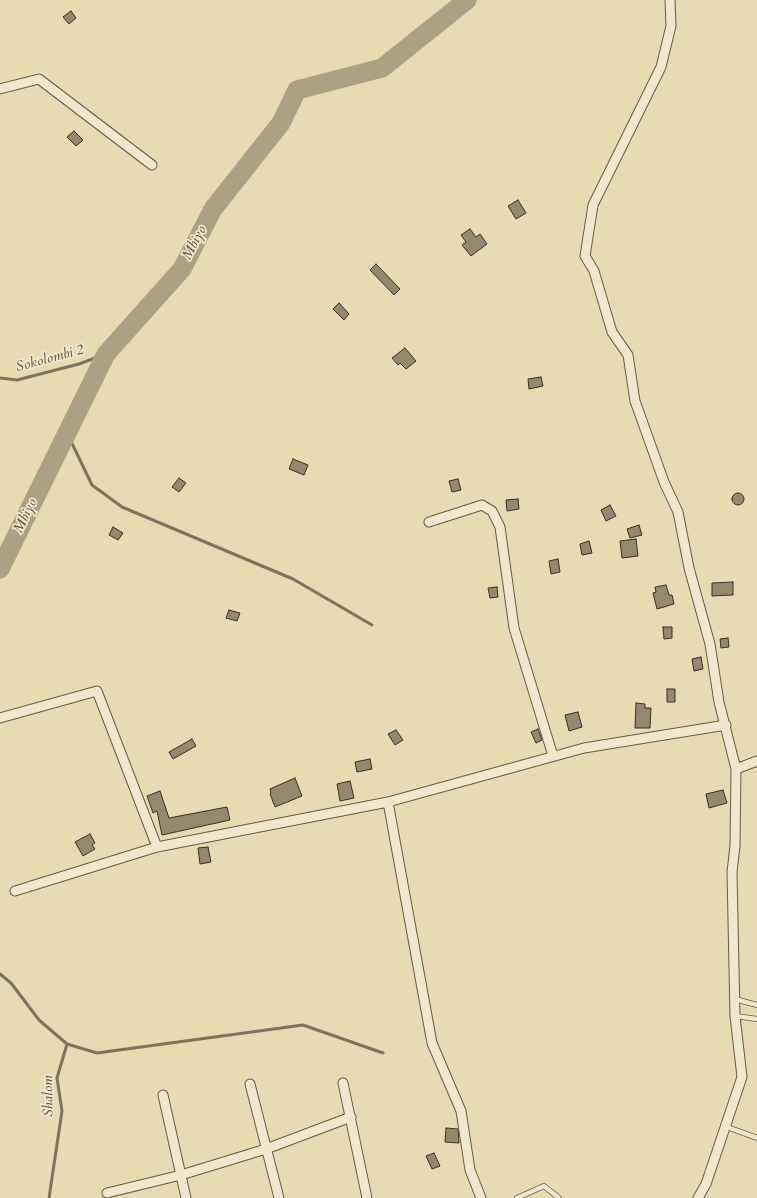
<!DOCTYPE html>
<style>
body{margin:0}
canvas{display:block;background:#e6dbb1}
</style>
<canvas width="757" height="1198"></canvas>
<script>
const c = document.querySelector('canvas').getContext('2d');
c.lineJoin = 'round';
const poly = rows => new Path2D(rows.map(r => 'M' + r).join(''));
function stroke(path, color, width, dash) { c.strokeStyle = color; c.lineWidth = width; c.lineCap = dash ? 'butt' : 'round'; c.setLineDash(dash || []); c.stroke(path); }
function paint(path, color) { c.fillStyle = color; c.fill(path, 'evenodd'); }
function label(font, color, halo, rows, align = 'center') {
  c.font = font + ' Cardo,serif'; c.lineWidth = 3.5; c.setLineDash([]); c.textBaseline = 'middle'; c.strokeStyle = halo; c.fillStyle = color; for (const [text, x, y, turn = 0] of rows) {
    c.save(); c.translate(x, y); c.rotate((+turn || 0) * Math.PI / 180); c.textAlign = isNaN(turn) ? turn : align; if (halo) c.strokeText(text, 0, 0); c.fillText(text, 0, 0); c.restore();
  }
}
const stream = poly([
 [0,378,17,380,79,364,106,354],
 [67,433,92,485,122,507,293,579,372,625],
 [0,974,11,983,39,1020,67,1044,97,1053,303,1025,383,1053],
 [49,1198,62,1111,57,1078,67,1044]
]);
const river = poly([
 [0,569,106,354,182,269,213,209,281,123,297,90,382,68,467,0]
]);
const building = poly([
 [71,11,76,18,69,24,63,17,71,11],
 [74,131,83,140,76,146,67,137,74,131],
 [518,200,526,213,516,219,508,206,518,200],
 [470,229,476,237,480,234,487,244,471,256,462,245,466,242,461,235,470,229],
 [376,264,400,289,394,295,370,270,376,264],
 [339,303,349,314,344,320,333,309,339,303],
 [405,348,416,361,406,369,400,363,398,365,392,358,405,348],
 [541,377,543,386,529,389,528,379,541,377],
 [293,459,308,465,304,475,289,469,293,459],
 [179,478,186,483,179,492,172,487,179,478],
 [458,479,461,490,452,492,449,481,458,479],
 '732 499a6 6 0 1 1 12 0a6 6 0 1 1-12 0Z',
 [518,499,519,509,507,511,506,500,518,499],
 [610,505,616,516,606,521,601,510,610,505],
 [639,525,642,535,630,538,627,529,639,525],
 [113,527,123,533,118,540,109,535,113,527],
 [636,539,638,556,622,558,620,541,636,539],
 [589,541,592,553,582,555,580,544,589,541],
 [558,559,560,572,551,574,549,561,558,559],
 [733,582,733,595,712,596,712,583,733,582],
 [666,585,669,595,672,595,674,604,657,609,653,593,656,592,655,587,666,585],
 [497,587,498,597,490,598,488,588,497,587],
 [229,610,240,613,237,621,226,618,229,610],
 [663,627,672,627,672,638,664,639,663,627],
 [728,638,729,647,721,648,720,639,728,638],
 [701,657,703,669,694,671,692,659,701,657],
 [667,689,675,689,675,702,667,702,667,689],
 [636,703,645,704,645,708,651,708,650,728,635,728,636,703],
 [578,712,582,727,569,731,565,715,578,712],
 [538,729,542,740,536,743,531,732,538,729],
 [396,730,403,740,395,745,388,734,396,730],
 [192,739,196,746,173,759,169,752,192,739],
 [370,759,372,769,357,772,355,762,370,759],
 [295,778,302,796,275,807,270,794,271,793,270,789,295,778],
 [350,781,354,798,340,801,337,784,350,781],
 [723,790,727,803,709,808,706,794,723,790],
 [160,791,169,818,227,807,230,820,162,835,157,811,153,813,147,796,160,791],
 [90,834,95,843,92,845,95,849,83,856,75,842,90,834],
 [208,847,211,862,200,864,198,848,208,847],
 [446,1128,458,1129,459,1143,445,1142,446,1128],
 [434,1153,440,1166,432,1169,426,1156,434,1153]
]);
const service = poly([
 [735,999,757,1005],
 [735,1016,757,1019],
 [727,1127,757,1138],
 [517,1198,544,1186,559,1198]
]);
const minor = poly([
 [670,0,671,26,661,67,593,205,585,256,594,271,612,332,628,355,635,401,664,482,678,512,689,568,710,644,719,702,736,769,735,846,732,872,735,1016,742,1077,706,1184,698,1198],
 [0,89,39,79,152,165],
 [429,522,482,505,492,511,500,527,514,628,553,756],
 [0,718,97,691,157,847,388,802,584,748,726,725],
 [736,769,757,761],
 [388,802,432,1043,461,1111,470,1170,481,1198],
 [15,891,157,847],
 [343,1083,367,1198],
 [250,1084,279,1198],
 [163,1095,186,1198],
 [107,1193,181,1175,266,1149,351,1117]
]);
const waterNames = [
 ["Mbiyo",195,243,-62],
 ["Sokolombi 2",50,359,-15],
 ["Mbiyo",26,516,-64],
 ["Shalom",49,1096,-91]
];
stroke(stream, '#7f735c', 3);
stroke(river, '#aca181', 19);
paint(building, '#94886e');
stroke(building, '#3b2f25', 1);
stroke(service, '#665a48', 6);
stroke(minor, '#665a48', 11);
stroke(service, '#efe8cc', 4.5);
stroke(minor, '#efe8cc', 9);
label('italic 14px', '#574c3c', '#efe8cc', waterNames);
</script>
